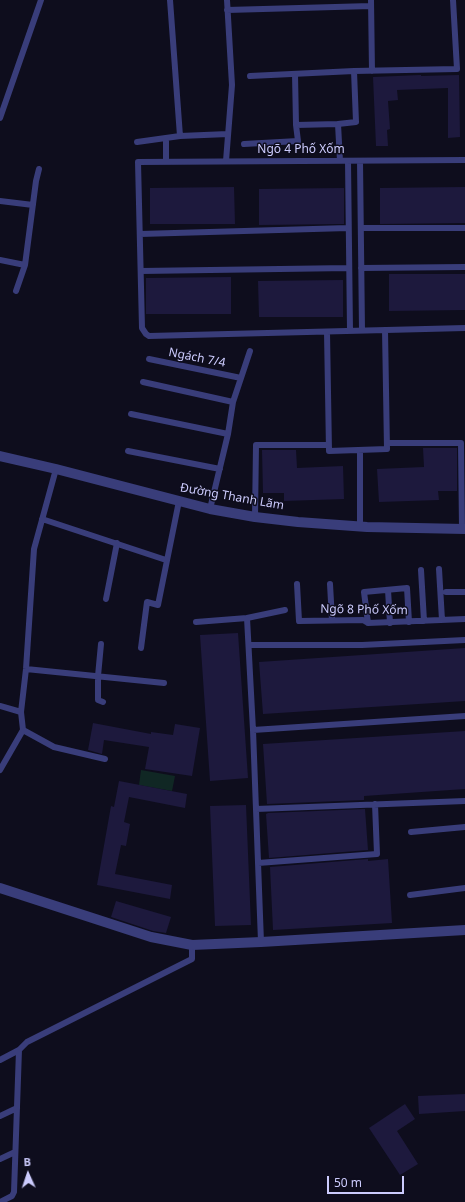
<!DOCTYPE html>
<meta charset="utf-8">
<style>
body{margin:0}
#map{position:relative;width:465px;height:1202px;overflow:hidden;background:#0e0d1d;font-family:"Noto Sans",sans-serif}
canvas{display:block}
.north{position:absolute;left:8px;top:1154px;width:40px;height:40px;-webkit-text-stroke:3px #0e0d1d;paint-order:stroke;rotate:357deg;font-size:11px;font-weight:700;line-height:16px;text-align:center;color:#cccbfd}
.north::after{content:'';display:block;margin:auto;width:14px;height:18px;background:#cccbfd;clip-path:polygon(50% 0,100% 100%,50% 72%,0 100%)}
.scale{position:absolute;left:327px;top:1176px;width:77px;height:18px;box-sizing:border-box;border:2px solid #cccbfd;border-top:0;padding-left:5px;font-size:12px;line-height:14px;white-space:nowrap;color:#cccbfd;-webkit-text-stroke:3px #0e0d1d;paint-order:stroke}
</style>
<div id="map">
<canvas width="465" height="1202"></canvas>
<div class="north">B</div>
<div class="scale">50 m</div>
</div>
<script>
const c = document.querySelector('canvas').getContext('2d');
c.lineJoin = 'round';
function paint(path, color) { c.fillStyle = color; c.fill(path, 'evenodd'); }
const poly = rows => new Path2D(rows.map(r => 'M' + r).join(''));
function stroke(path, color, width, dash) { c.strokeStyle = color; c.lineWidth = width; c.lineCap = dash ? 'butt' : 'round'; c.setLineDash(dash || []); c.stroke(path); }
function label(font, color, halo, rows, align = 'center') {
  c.font = font + ' "Noto Sans",sans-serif'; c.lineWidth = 3; c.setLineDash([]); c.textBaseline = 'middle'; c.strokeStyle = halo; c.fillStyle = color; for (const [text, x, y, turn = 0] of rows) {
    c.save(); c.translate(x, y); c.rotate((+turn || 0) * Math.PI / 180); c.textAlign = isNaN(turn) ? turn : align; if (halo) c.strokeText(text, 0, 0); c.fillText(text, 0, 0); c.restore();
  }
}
const green = poly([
 [141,770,175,776,172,791,139,785]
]);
const building = poly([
 [421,75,421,76,459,75,460,137,448,138,448,88,397,90,398,100,388,101,390,129,387,130,388,146,376,146,373,77],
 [234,187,235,224,150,224,150,188],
 [465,187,465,223,380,224,380,188],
 [344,188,344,224,259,225,259,189],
 [389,274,465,274,465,310,389,311],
 [231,277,231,314,146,314,146,278],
 [343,280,343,317,259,317,258,281],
 [423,448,457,448,457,491,438,491,439,500,379,502,377,469,424,467],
 [262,450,296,450,297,468,343,466,344,499,284,501,284,493,263,493],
 [238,633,248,778,210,781,200,635],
 [465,648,465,701,263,714,259,662],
 [93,723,151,734,151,732,173,735,175,724,200,728,192,776,145,769,149,747,104,740,102,754,88,750],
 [465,731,465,789,364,796,364,800,267,804,263,744],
 [119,781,187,794,185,808,129,797,124,822,130,824,126,846,121,845,115,874,172,885,170,899,97,885,111,806,114,807],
 [246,805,251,925,215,926,210,806],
 [365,809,368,850,269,858,266,814,268,813],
 [368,859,368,861,388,859,392,923,273,930,270,867],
 [116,901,171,917,166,933,153,931,111,917],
 [465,1094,465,1111,419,1114,418,1096],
 [405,1104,415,1119,397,1131,418,1164,400,1175,369,1128]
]);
const lane = poly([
 [170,0,180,136],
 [371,0,372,71],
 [227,10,371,6],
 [354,71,457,69,453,0],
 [295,74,296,125],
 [250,76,354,71,356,122,338,124,340,161],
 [0,118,41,0],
 [137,142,180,136,228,134],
 [244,144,298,141,296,125,338,124],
 [465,160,138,162,142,328,146,334,149,336,465,328],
 [226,161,232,85,227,0],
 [348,161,350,331],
 [360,161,362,330],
 [166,162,166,138],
 [0,201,33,205],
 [361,228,465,228],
 [140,234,348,228],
 [0,260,25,265,16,291],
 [25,265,36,181,39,169],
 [361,268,465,267],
 [141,271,349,268],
 [327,332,329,451,387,449,385,330],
 [149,359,241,378],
 [143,382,233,402],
 [131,414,228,434],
 [387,443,461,443,462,529],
 [360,450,360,526],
 [128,451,220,469],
 [210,509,228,434,233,402,250,351],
 [255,517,256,445,328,445],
 [42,519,166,560],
 [439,569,442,620],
 [421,570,424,621],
 [297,584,299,621,363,620,368,623,465,619],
 [330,584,332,620],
 [388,590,390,623],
 [446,592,465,592],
 [106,599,117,543],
 [196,622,247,618],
 [368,623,364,592,407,588,409,622],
 [101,644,98,676,98,700,103,702],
 [249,645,362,645,465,640],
 [141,648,147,602,158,605,179,501],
 [26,669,164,683],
 [0,706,21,712],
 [23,730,54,747,105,759],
 [253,730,465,716],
 [0,770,23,730,21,712,26,669,34,549,56,469],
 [256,809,465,801],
 [411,832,465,827],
 [258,863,377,854,375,804],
 [410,895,465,888],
 [261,942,253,730,247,618,285,610],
 [0,1060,19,1050,27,1042,192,959,192,945],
 [0,1116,17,1108],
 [0,1159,15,1152],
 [0,1202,12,1196,14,1192,19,1050]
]);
const street = poly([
 [0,456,56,469,210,509,255,517,298,522,367,527,465,529],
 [0,888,151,937,192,945,261,942,465,930]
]);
const streetNames = [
 ["Ngõ 4 Phố Xốm",301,150],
 ["Ngách 7/4",197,358,11],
 ["Đường Thanh Lãm",232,497,10],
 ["Ngõ 8 Phố Xốm",364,610,1]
];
paint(green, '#102724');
paint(building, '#1d193d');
stroke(lane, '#393d7a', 6);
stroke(street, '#393d7a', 10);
label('12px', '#cccbfd', '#0e0d1d', streetNames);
</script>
